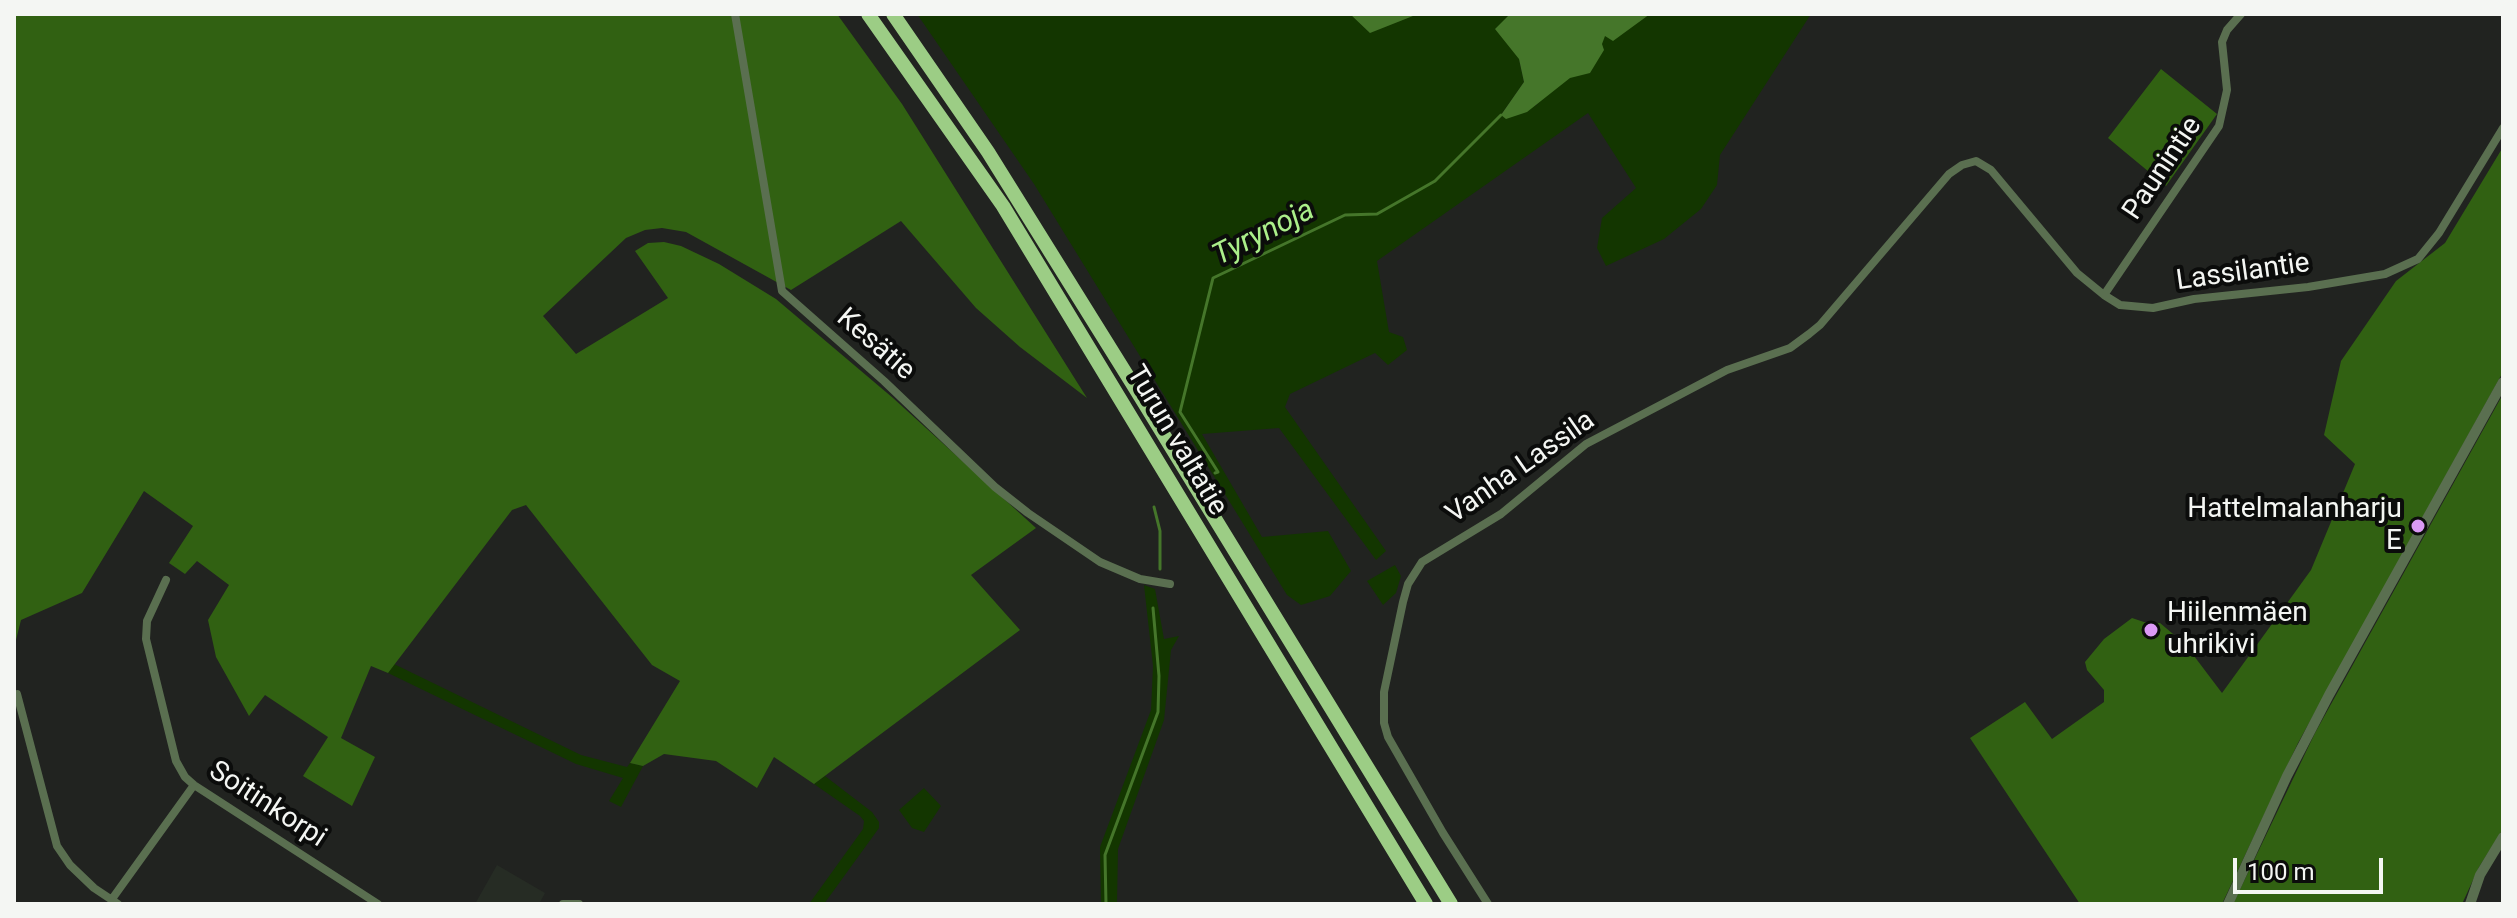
<!DOCTYPE html>
<meta charset="utf-8">
<style>
body{margin:0}
#map{position:relative;width:2517px;height:918px;overflow:hidden;background:#212320;font-family:Roboto,sans-serif}
canvas{display:block}
.frame{position:absolute;inset:0;border:16px solid #f4f6f3;pointer-events:none}
.scale{position:absolute;left:2233px;top:858px;width:150px;height:36px;box-sizing:border-box;border:4px solid #f4f6f3;border-top:0;padding-left:10px;font-size:24px;line-height:28px;white-space:nowrap;color:#f4f6f3;-webkit-text-stroke:6px #0b0c0b;paint-order:stroke}
</style>
<div id="map">
<canvas width="2517" height="918"></canvas>
<div class="frame"></div>
<div class="scale">100 m</div>
</div>
<script>
const c = document.querySelector('canvas').getContext('2d');
c.lineJoin = 'round';
function paint(path, color) { c.fillStyle = color; c.fill(path, 'evenodd'); }
const poly = rows => new Path2D(rows.map(r => 'M' + r).join(''));
function stroke(path, color, width, dash) { c.strokeStyle = color; c.lineWidth = width; c.lineCap = dash ? 'butt' : 'round'; c.setLineDash(dash || []); c.stroke(path); }
function label(font, color, halo, rows, align = 'center') {
  c.font = font + ' Roboto,sans-serif'; c.lineWidth = 8; c.setLineDash([]); c.textBaseline = 'middle'; c.strokeStyle = halo; c.fillStyle = color; for (const [text, x, y, turn = 0] of rows) {
    c.save(); c.translate(x, y); c.rotate((+turn || 0) * Math.PI / 180); c.textAlign = isNaN(turn) ? turn : align; if (halo) c.strokeText(text, 0, 0); c.fillText(text, 0, 0); c.restore();
  }
}
const built = poly([
 [497,865,545,893,539,904,475,904]
]);
const green = poly([
 [917,14,1811,14,1720,155,1717,185,1701,209,1664,239,1606,266,1597,248,1602,218,1636,188,1588,113,1377,261,1389,332,1403,337,1407,350,1388,365,1375,353,1290,394,1285,407,1386,551,1376,560,1279,428,1202,434,1262,537,1328,531,1351,571,1330,596,1301,605,1287,595,1034,184],
 [1519,59,1537,105,1501,115,1524,82],
 [1395,565,1401,576,1396,593,1383,605,1367,581],
 [1144,585,1155,589,1164,639,1179,636,1171,650,1164,720,1118,849,1117,904,1101,904,1100,847,1151,710,1153,666],
 [394,664,581,755,627,767,630,763,643,766,621,807,609,801,623,778,576,764,388,673],
 [825,776,872,812,879,822,879,828,824,904,809,904,863,829,864,821,860,816,814,784],
 [924,788,941,806,924,832,912,828,899,810]
]);
const forest = poly([
 [16,14,837,14,902,104,1087,398,1020,347,976,308,901,221,791,290,686,232,662,228,645,230,626,238,543,316,576,354,668,298,635,251,648,243,664,242,681,246,719,264,776,299,893,398,1036,528,971,575,1020,630,814,784,774,757,757,788,716,761,664,754,643,766,630,763,680,681,652,665,526,505,512,510,388,673,371,666,341,738,375,757,352,806,303,776,328,737,265,695,249,716,216,657,208,620,229,585,197,561,185,574,169,563,193,526,144,491,82,593,21,620,14,648,14,18],
 [2161,69,2217,114,2166,186,2108,138],
 [2503,147,2503,372,2298,743,2222,904,2080,904,1970,738,2025,702,2052,739,2104,702,2104,690,2087,670,2085,662,2104,639,2132,618,2144,622,2160,623,2185,644,2222,693,2311,570,2355,464,2324,435,2341,361,2396,281,2445,243],
 [2503,394,2503,829,2479,867,2462,904,2233,904,2315,733]
]);
const water = poly([
 [1350,14,1418,14,1370,33],
 [1510,14,1650,14,1613,41,1605,36,1602,44,1604,50,1590,73,1570,78,1527,112,1506,119,1501,115,1524,82,1519,59,1495,29]
]);
const stream = poly([
 [1215,473,1218,472,1180,412,1213,278,1345,215,1377,214,1435,181,1501,115],
 [1154,507,1160,531,1160,569],
 [1106,904,1105,855,1158,712,1159,676,1153,608]
]);
const minor = poly([
 [735,14,782,291,884,381,995,487,1028,513,1100,562,1140,579,1170,584],
 [2104,295,2219,126,2227,90,2222,42,2227,30,2241,14],
 [166,580,147,621,146,639,176,761,185,777,194,785,378,904],
 [17,694,57,846,70,865,94,888,118,904],
 [112,899,194,785],
 [563,904,579,904],
 [1488,904,1443,833,1388,737,1384,723,1384,692,1403,602,1408,584,1422,562,1501,514,1586,444,1727,370,1790,348,1809,334,1820,325,1949,174,1962,165,1976,161,1991,170,2077,273,2104,295,2120,305,2153,308,2194,299,2308,287,2385,274,2418,259,2439,233,2503,128]
]);
const tertiary = poly([
 [2228,904,2287,776,2329,695,2503,382],
 [2470,904,2480,875,2503,837]
]);
const trunk = poly([
 [868,14,1003,206,1426,904],
 [893,14,988,152,1135,388,1451,904]
]);
const markers = [
 [2418,526,8,"#db99f5"],
 [2151,630,8,"#db99f5"]
];
const streetNames = [
 ["Paunintie",2163,169,-56],
 ["Lassilantie",2243,273,-8],
 ["Kesätie",875,345,41],
 ["Turun valtatie",1176,441,59],
 ["Vanha Lassila",1521,468,-35],
 ["Soitinkorpi",267,805,33]
];
const poiNames = [
 ["Hattelmalanharju",2402,510],
 ["E",2402,542],
 ["Hiilenmäen",2167,614,"left"],
 ["uhrikivi",2167,646,"left"]
];
const waterNames = [
 ["Tyrynoja",1264,234,-27]
];
paint(built, '#262c24');
paint(green, '#133600');
paint(forest, '#316112');
paint(water, '#45762a');
stroke(stream, '#45762a', 3);
stroke(minor, '#5a6f50', 8);
stroke(tertiary, '#5a6f50', 10);
stroke(trunk, '#9ccd85', 14);
for (const [x, y, r, color] of markers) { const dot = new Path2D(); dot.arc(x, y, r, 0, 2 * Math.PI); c.fillStyle = color; c.fill(dot); stroke(dot, '#0b0c0b', 3); }
label('28px', '#f4f6f3', '#0b0c0b', streetNames);
label('28px', '#f4f6f3', '#0b0c0b', poiNames, 'right');
label('italic 30px', '#abef8a', '#0b0c0b', waterNames);
</script>
